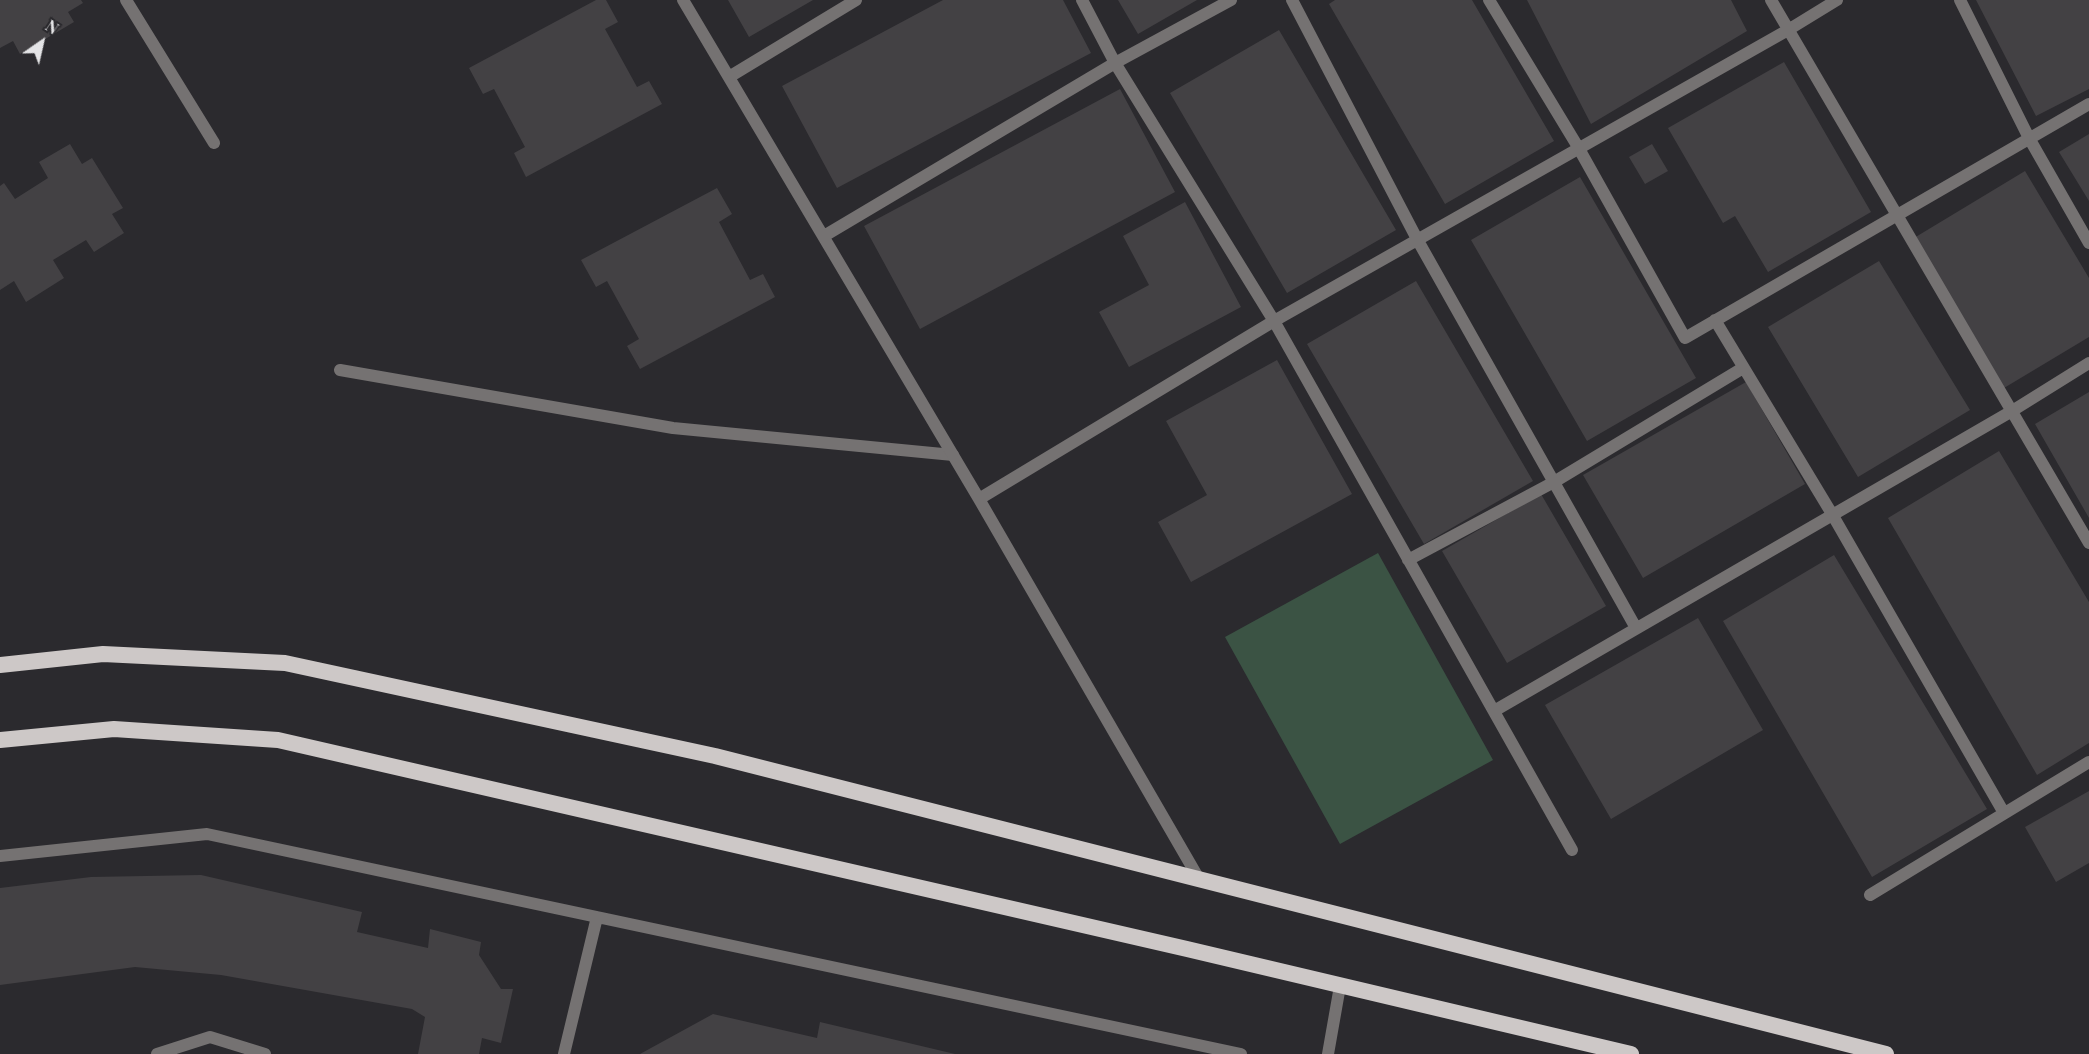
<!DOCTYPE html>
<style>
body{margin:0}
#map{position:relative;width:2089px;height:1054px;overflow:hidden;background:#2b2a2e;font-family:"Playfair Display",serif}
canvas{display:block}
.north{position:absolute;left:12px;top:12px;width:60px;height:60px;-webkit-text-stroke:4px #2b2a2e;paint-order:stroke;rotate:34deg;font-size:16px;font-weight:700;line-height:24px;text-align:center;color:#e4e4e6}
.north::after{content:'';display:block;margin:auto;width:21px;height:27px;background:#e4e4e6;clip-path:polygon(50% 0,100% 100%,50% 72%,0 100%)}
</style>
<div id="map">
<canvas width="2089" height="1054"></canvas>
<div class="north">N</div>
</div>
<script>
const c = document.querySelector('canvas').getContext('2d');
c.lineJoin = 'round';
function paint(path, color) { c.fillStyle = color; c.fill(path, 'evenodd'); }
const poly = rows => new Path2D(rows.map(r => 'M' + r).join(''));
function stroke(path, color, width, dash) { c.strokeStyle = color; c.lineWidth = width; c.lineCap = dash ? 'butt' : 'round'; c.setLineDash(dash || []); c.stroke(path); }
const green = poly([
 [1378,553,1493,760,1340,844,1225,637]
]);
const building = poly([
 [0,0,81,0,83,3,68,12,74,22,20,54,13,41,0,48],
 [596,0,606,0,618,22,605,29,637,87,649,81,662,104,526,177,514,153,525,147,494,89,483,94,469,68],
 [728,0,813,0,749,37],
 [943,0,1063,0,1091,53,837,188,782,86],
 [1118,0,1197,0,1138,34],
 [1335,0,1472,0,1554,141,1445,204,1329,4],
 [1527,0,1731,0,1747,31,1591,124],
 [1976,0,2089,0,2089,89,2036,116],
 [1279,30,1396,230,1287,293,1170,93],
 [1784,62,1871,212,1768,272,1735,216,1723,223,1668,128],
 [1120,89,1175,192,920,329,864,226],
 [2089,134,2089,201,2059,152],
 [70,144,82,164,92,158,123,208,112,214,124,233,94,252,86,240,53,260,64,278,26,302,14,281,0,290,0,186,4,183,15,199,48,178,39,162],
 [1652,144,1668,171,1645,184,1629,157],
 [2025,171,2089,278,2089,337,2004,388,1914,238],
 [1580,177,1696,378,1587,441,1471,240],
 [717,188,732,214,719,222,750,280,763,274,775,297,640,369,627,346,639,339,607,281,596,287,581,260],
 [1185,202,1241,307,1129,367,1099,312,1149,285,1123,236],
 [1879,261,1970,410,1858,477,1768,327],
 [1416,281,1533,481,1424,544,1307,344],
 [1277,360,1352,494,1191,582,1158,522,1207,495,1166,421],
 [1746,382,1805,484,1643,578,1583,475],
 [2089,392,2089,518,2035,424],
 [1999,451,2089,602,2089,743,2037,775,1888,518],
 [1541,494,1606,606,1507,663,1442,551],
 [1834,555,1987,809,1872,877,1723,621],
 [1698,618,1763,730,1611,819,1545,705],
 [2089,791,2089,863,2056,882,2025,827],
 [201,875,362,912,357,932,428,948,430,929,481,942,479,955,501,989,513,989,501,1043,482,1038,479,1054,418,1054,425,1017,412,1009,221,975,135,967,0,985,0,888,91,877],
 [713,1014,817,1038,820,1022,955,1054,640,1054]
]);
const service = poly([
 [340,370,673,428,953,455],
 [0,856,207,834,1241,1054],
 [157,1054,210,1037,265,1054],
 [564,1054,597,917],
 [1328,1054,1340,986]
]);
const minor = poly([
 [126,0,214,143],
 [683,0,979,499,1199,879],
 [1082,0,1115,63,1274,321,1572,850],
 [1292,0,1417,239,1636,628],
 [1489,0,1578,147,1685,338,2089,104],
 [1771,0,2089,543],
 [1960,0,2029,138,2089,243],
 [729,77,856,0],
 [824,236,1115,63,1231,0],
 [1715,320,1832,514,2004,813],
 [979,499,1274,321,1788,30,1837,0],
 [1408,560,1554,482,1743,368],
 [1494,711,2012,411,2089,363],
 [1870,895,2089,762]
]);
const trunk = poly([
 [0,665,103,654,285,663,715,756,1886,1054],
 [0,740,114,729,278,740,1187,949,1631,1054]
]);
paint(green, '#3b5344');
paint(building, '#434144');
stroke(service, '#757272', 12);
stroke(minor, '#757272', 12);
stroke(trunk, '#cdc8c7', 16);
</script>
